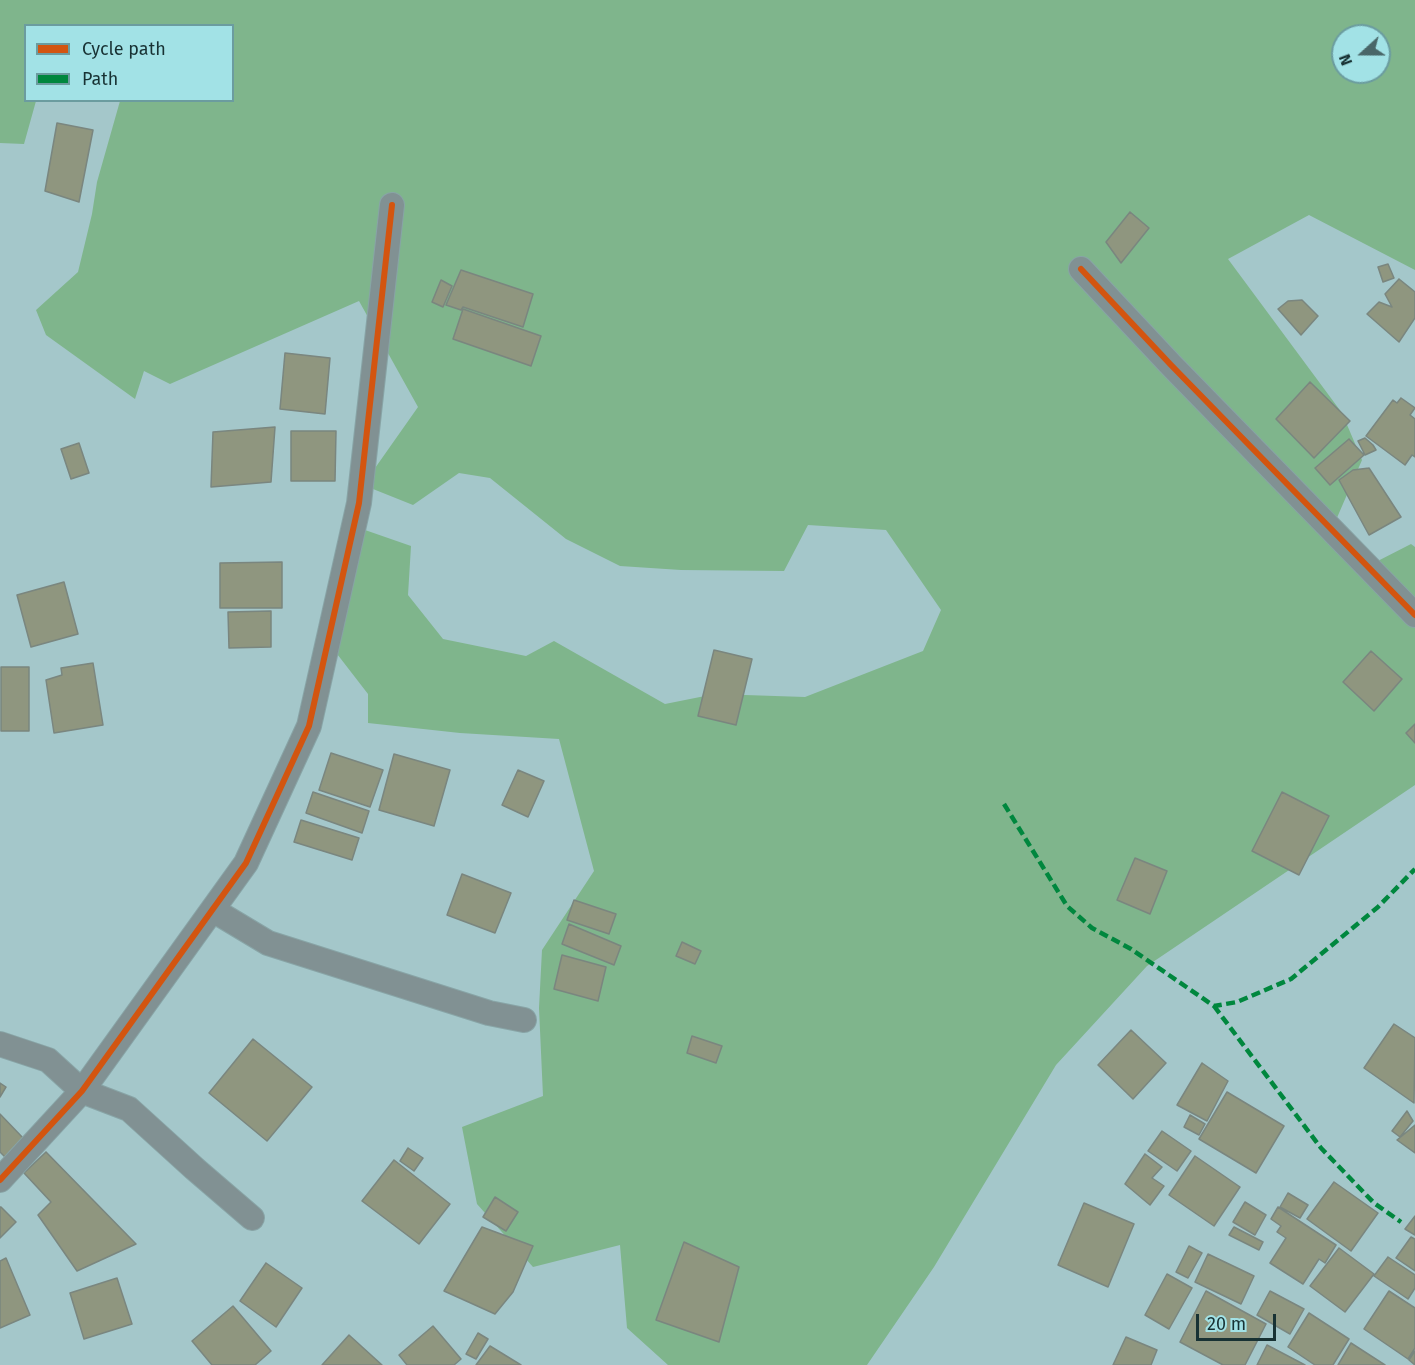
<!DOCTYPE html>
<style>
body{margin:0}
#map{position:relative;width:1415px;height:1365px;overflow:hidden;background:#a4c7ca;font-family:"Fira Sans",sans-serif}
canvas{display:block}
.legend{position:absolute;left:24px;top:24px;width:210px;height:78px;box-sizing:border-box;background:#a2e2e6;border:2px solid #6b9c9f;margin:0;padding:8px 10px;list-style:none;font-size:18px;color:#183234}
.legend li{display:flex;align-items:center;gap:12px;height:30px}
.legend b{width:30px;border:2px solid #6b9c9f}
.north{position:absolute;left:1331px;top:24px;width:60px;height:60px;box-sizing:border-box;background:#a2e2e6;border:2px solid #6b9c9f;border-radius:50%;rotate:249deg;font-size:16px;font-weight:700;line-height:24px;text-align:center;color:#183234}
.north::after{content:'';display:block;margin:auto;width:21px;height:27px;background:#496668;clip-path:polygon(50% 0,100% 100%,50% 72%,0 100%)}
.scale{position:absolute;left:1196px;top:1314px;width:80px;height:27px;box-sizing:border-box;border:3px solid #183234;border-top:0;padding-left:8px;font-size:18px;line-height:21px;white-space:nowrap;color:#183234;-webkit-text-stroke:4px #a2e2e6;paint-order:stroke}
</style>
<div id="map">
<canvas width="1415" height="1365"></canvas>
<ul class="legend">
<li><b style="height:8px;background:#d35510"></b>Cycle path</li>
<li><b style="height:8px;background:#00873e"></b>Path</li>
</ul>
<div class="north">N</div>
<div class="scale">20 m</div>
</div>
<script>
const c = document.querySelector('canvas').getContext('2d');
c.lineJoin = 'round';
function paint(path, color) { c.fillStyle = color; c.fill(path, 'evenodd'); }
const poly = rows => new Path2D(rows.map(r => 'M' + r).join(''));
function stroke(path, color, width, dash) { c.strokeStyle = color; c.lineWidth = width; c.lineCap = dash ? 'butt' : 'round'; c.setLineDash(dash || []); c.stroke(path); }
const forest = poly([
 [0,0,1415,0,1415,270,1309,215,1228,259,1342,413,1362,460,1336,520,1368,566,1411,544,1415,547,1415,785,1147,966,1056,1065,934,1267,867,1365,668,1365,627,1328,620,1245,533,1267,477,1204,462,1127,543,1096,539,1008,542,950,594,871,559,739,460,733,368,723,368,694,334,650,365,530,411,546,408,595,443,639,526,656,554,641,665,704,715,694,805,697,923,651,941,610,886,530,808,525,784,571,681,570,620,566,566,539,490,478,459,473,413,505,373,489,361,488,418,407,359,301,170,384,144,371,135,399,46,335,36,310,78,272,92,214,97,182,120,101,232,100,232,26,26,26,26,100,36,101,24,144,0,143],
 [1343,36,1379,36,1379,72,1343,72]
]);
const building = poly([
 [57,123,93,130,79,202,45,191,57,123],
 [1130,212,1149,228,1121,263,1106,242,1130,212],
 [1388,264,1394,278,1383,282,1378,267,1388,264],
 [461,270,533,294,523,327,463,307,461,310,446,305,461,270],
 [1399,279,1415,292,1415,318,1399,342,1367,314,1379,302,1392,307,1385,294,1399,279],
 [441,280,452,286,443,307,432,302,441,280],
 [1302,300,1318,316,1301,335,1278,309,1288,301,1302,300],
 [463,309,541,336,531,366,453,339,463,309],
 [285,353,330,358,325,414,280,409,285,353],
 [1310,382,1350,421,1314,458,1276,419,1310,382],
 [1401,398,1415,408,1410,415,1415,419,1415,457,1412,455,1405,465,1366,436,1393,400,1397,403,1401,398],
 [275,427,271,482,211,487,213,432,275,427],
 [291,431,336,431,335,481,291,481,291,431],
 [1365,438,1373,445,1376,450,1365,455,1358,441,1365,438],
 [1349,439,1364,455,1330,485,1315,468,1349,439],
 [79,443,89,473,71,479,61,449,79,443],
 [1369,468,1401,517,1369,535,1339,480,1353,470,1369,468],
 [282,562,282,608,220,608,220,563,282,562],
 [64,582,78,634,31,647,17,595,64,582],
 [271,611,271,647,229,648,228,612,271,611],
 [714,650,752,659,736,725,698,716,714,650],
 [1371,651,1402,679,1374,711,1343,682,1371,651],
 [93,663,103,725,54,733,46,680,62,675,61,668,93,663],
 [1,667,29,667,29,731,1,731,1,667],
 [1415,724,1415,743,1406,733,1415,724],
 [331,753,383,770,370,807,319,790,331,753],
 [394,754,450,770,434,826,379,810,394,754],
 [518,770,544,781,528,817,502,805,518,770],
 [313,792,369,811,362,833,306,813,313,792],
 [1282,792,1329,816,1299,875,1252,851,1282,792],
 [301,820,359,838,352,860,294,842,301,820],
 [1135,858,1167,871,1150,914,1117,900,1135,858],
 [462,874,511,893,495,933,447,915,462,874],
 [574,900,616,914,609,934,567,920,574,900],
 [569,924,621,946,614,965,562,944,569,924],
 [682,942,701,951,695,964,676,956,682,942],
 [562,955,606,967,598,1001,554,989,562,955],
 [1394,1024,1415,1038,1414,1103,1364,1068,1394,1024],
 [1131,1030,1166,1063,1133,1099,1098,1065,1131,1030],
 [692,1036,722,1046,716,1063,687,1053,692,1036],
 [253,1039,312,1087,267,1141,209,1093,253,1039],
 [1202,1063,1228,1081,1207,1121,1177,1105,1202,1063],
 [0,1083,6,1087,0,1097,0,1083],
 [1227,1092,1284,1126,1256,1173,1199,1139,1227,1092],
 [1407,1111,1413,1121,1400,1137,1392,1131,1407,1111],
 [0,1114,25,1140,6,1158,0,1152,0,1114],
 [1190,1115,1205,1124,1199,1135,1184,1127,1190,1115],
 [1415,1125,1415,1153,1397,1140,1415,1125],
 [1162,1131,1191,1151,1177,1171,1148,1151,1162,1131],
 [408,1148,423,1158,414,1171,400,1161,408,1148],
 [46,1152,136,1244,77,1271,38,1215,51,1202,24,1173,46,1152],
 [1145,1154,1162,1167,1152,1178,1164,1186,1150,1205,1125,1184,1145,1154],
 [1195,1156,1240,1187,1214,1226,1169,1195,1195,1156],
 [394,1160,450,1204,419,1244,362,1201,394,1160],
 [1334,1182,1378,1213,1351,1251,1307,1219,1334,1182],
 [1288,1193,1308,1205,1300,1218,1280,1207,1288,1193],
 [495,1197,518,1212,506,1231,483,1217,495,1197],
 [1245,1202,1266,1215,1255,1235,1233,1222,1245,1202],
 [1084,1203,1134,1224,1108,1287,1058,1265,1084,1203],
 [1,1207,16,1222,0,1238,0,1207,1,1207],
 [1278,1207,1336,1245,1325,1263,1319,1259,1303,1284,1270,1263,1286,1238,1277,1232,1281,1226,1271,1219,1278,1207],
 [1415,1216,1415,1235,1405,1229,1415,1216],
 [482,1227,533,1246,513,1292,495,1314,444,1291,482,1227],
 [1234,1227,1263,1242,1259,1250,1229,1235,1234,1227],
 [1411,1237,1415,1239,1415,1271,1396,1258,1411,1237],
 [684,1242,739,1267,719,1342,656,1320,684,1242],
 [1189,1246,1202,1253,1188,1278,1176,1272,1189,1246],
 [1339,1248,1374,1274,1345,1312,1310,1286,1339,1248],
 [1208,1254,1254,1276,1241,1304,1195,1282,1208,1254],
 [1388,1257,1415,1275,1415,1288,1408,1299,1374,1276,1388,1257],
 [6,1258,30,1315,0,1328,0,1261,6,1258],
 [266,1263,302,1288,276,1327,240,1301,266,1263],
 [1167,1274,1192,1288,1169,1329,1145,1315,1167,1274],
 [117,1278,132,1324,84,1339,70,1293,117,1278],
 [1206,1291,1266,1324,1245,1365,1223,1365,1180,1342,1206,1291],
 [1270,1291,1304,1309,1290,1334,1257,1315,1270,1291],
 [1389,1291,1415,1308,1415,1348,1408,1359,1364,1329,1389,1291],
 [233,1306,271,1351,255,1365,212,1365,192,1341,233,1306],
 [1309,1313,1349,1339,1333,1365,1315,1365,1288,1347,1309,1313],
 [433,1326,461,1359,454,1365,407,1365,399,1355,433,1326],
 [478,1333,488,1339,476,1359,466,1354,478,1333],
 [349,1335,382,1365,322,1365,349,1335],
 [1126,1337,1157,1350,1151,1365,1113,1365,1126,1337],
 [1351,1343,1385,1365,1338,1365,1351,1343],
 [1267,1345,1305,1365,1257,1365,1267,1345],
 [490,1346,521,1365,476,1365,490,1346],
 [1415,1351,1415,1365,1409,1360,1415,1351]
]);
const minor = poly([
 [1081,269,1171,365,1415,615],
 [213,910,268,943,489,1013,524,1020],
 [0,1044,48,1060,82,1091,129,1109,195,1169,252,1218],
 [0,1180,82,1091,246,863,309,726,359,503,392,205]
]);
const quiet = poly([
 [1004,804,1067,906,1092,928,1131,949,1214,1006,1237,1002,1291,979,1378,907,1415,869],
 [1214,1006,1321,1148,1374,1203,1401,1222]
]);
const cycleway = poly([
 [1081,269,1171,365,1415,615],
 [0,1180,82,1091,246,863,309,726,359,503,392,205]
]);
paint(forest, '#7fb58c');
paint(building, '#8f967f');
stroke(building, '#7a867f', 1.5);
stroke(minor, '#88a4a6', 26);
stroke(minor, '#819193', 24);
stroke(quiet, '#00873e', 4.5, [9, 4.5]);
stroke(cycleway, '#d35510', 6);
</script>
